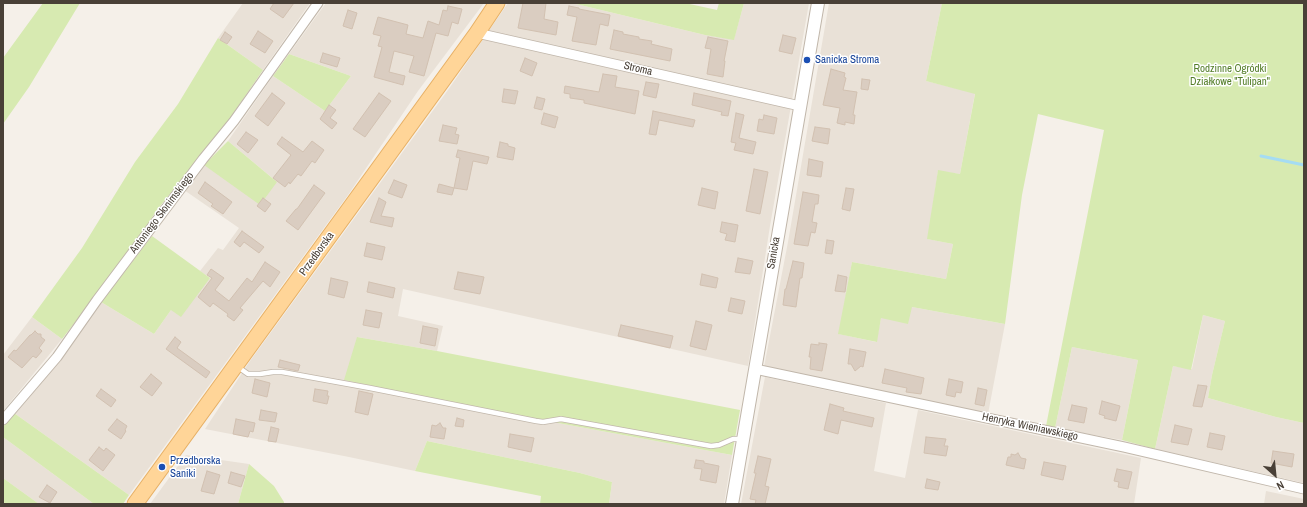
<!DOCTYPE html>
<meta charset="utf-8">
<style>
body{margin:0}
#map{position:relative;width:1307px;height:507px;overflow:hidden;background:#f5f0e9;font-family:"Archivo Narrow",sans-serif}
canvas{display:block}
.frame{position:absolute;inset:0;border:4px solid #494037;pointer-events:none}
.north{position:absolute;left:1255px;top:455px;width:40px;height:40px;-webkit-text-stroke:3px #fff;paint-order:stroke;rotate:153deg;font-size:11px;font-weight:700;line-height:16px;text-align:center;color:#494037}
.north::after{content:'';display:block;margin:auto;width:14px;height:18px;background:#494037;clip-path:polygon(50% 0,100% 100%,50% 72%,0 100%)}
</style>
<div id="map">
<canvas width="1307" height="507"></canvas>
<div class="frame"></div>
<div class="north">N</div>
</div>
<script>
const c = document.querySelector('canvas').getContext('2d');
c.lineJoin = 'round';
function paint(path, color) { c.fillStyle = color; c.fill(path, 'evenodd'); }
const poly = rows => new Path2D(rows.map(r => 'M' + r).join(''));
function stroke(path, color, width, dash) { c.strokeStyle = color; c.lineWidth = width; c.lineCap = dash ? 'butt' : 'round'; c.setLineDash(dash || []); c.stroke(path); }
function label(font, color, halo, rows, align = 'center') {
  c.font = font + ' "Archivo Narrow",sans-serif'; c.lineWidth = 3; c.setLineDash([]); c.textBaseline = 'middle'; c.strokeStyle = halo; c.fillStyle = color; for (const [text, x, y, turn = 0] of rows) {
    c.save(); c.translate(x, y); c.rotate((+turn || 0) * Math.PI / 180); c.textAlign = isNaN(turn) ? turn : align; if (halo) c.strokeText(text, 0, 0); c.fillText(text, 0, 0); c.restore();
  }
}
const residential = poly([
 [243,3,310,3,263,70,218,38],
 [326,3,484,3,418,91,348,195,129,495,14,413,101,302,154,334,171,310,210,278,200,271,218,248,223,250,239,228,184,190,204,165,276,181,228,141,273,76,325,111,351,76,289,54],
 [508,3,572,3,705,35,734,39,744,3,809,3,770,226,748,366,403,289,398,316,443,326,437,351,357,337,487,410,732,455,724,504,609,504,612,482,580,473,427,441,415,471,349,457,205,429,250,361,448,90],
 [829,3,942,3,926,81,975,93,960,174,938,171,928,239,953,244,946,279,852,262,839,334,876,342,881,318,912,307,1005,324,988,414,764,367,788,242],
 [1203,315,1225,321,1212,375,1208,398,1276,417,1304,423,1304,483,1155,449,1173,366,1192,369],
 [32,317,62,339,3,411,3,355],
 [1072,347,1138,360,1122,440,1055,428],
 [765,377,886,403,874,471,905,478,918,410,1141,458,1134,504,741,504],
 [3,437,94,504,39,504,3,478],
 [186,455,249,464,238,504,150,504],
 [1266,491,1304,499,1304,504,1264,504]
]);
const green = poly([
 [43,3,80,3,29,87,3,124,3,58],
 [572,3,685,3,717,10,719,3,744,3,734,40,705,35],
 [942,3,1304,3,1304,423,1276,417,1208,398,1212,375,1225,321,1203,315,1191,370,1173,366,1155,449,1122,440,1138,360,1072,347,1055,428,1046,426,1104,130,1038,114,1022,195,1005,324,912,307,908,324,881,318,877,342,838,334,852,262,946,279,953,244,927,239,938,170,960,174,975,94,926,81],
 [218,38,263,70,222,130,157,210,131,250,62,339,32,317,82,248,135,162,178,104],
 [289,54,351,76,325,111,273,76],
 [228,141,277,182,260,205,204,165],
 [152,236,210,278,181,317,171,310,154,334,101,302],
 [357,337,437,351,740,410,732,455,487,410,344,380],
 [14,413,129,495,123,504,94,504,3,437,3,427],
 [427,441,580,473,612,482,609,504,540,504,541,496,415,471],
 [249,464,274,486,284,502,284,504,238,504],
 [3,478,39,504,3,504]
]);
const stream = poly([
 [1261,156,1304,165]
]);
const building = poly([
 [274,3,294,3,283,18,270,9,274,3],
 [523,3,546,3,544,19,558,22,556,35,518,28,523,3],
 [448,6,462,9,458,24,452,22,448,36,436,33,424,76,409,72,414,56,394,51,389,72,405,76,403,85,374,77,382,47,378,46,381,36,373,34,378,17,408,25,406,34,423,38,428,21,439,25,443,10,447,11,448,6],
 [569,6,579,8,579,9,610,15,608,26,600,24,596,45,572,41,577,17,567,15,569,6],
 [348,10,357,13,352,29,343,26,348,10],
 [614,30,623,32,623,34,639,37,639,39,652,41,651,44,672,49,670,61,610,49,614,30],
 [258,31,273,41,265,53,250,44,258,31],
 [225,32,232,37,227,44,220,40,225,32],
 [783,35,796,38,792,54,779,51,783,35],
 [708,37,728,41,724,61,725,61,723,77,707,74,711,49,705,48,708,37],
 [323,53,340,58,337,67,320,62,323,53],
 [525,58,537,63,532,76,520,71,525,58],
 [831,69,845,73,844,77,846,78,843,90,857,92,853,115,855,115,854,124,845,122,845,125,837,123,840,108,823,105,831,69],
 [603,74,617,76,615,87,639,91,635,114,584,103,584,100,570,98,570,94,564,93,565,86,599,92,603,74],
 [862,79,870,80,868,90,861,89,862,79],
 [646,82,659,84,656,98,643,95,646,82],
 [504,89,518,91,515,104,502,102,504,89],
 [272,93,285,103,268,126,255,116,272,93],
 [379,93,391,101,365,137,353,129,379,93],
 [694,93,731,101,728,116,721,115,722,112,692,105,694,93],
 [537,97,545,99,542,110,534,108,537,97],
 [329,105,336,110,330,118,337,123,332,129,320,119,329,105],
 [653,111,695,120,693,127,659,120,656,135,649,134,653,111],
 [544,113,558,117,555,128,541,124,544,113],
 [736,113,744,115,739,138,756,142,753,154,734,150,736,143,731,142,736,113],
 [764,115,777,118,774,134,757,131,759,119,763,120,764,115],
 [443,125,457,128,455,134,459,135,457,144,439,141,443,125],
 [815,127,830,129,828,144,812,141,815,127],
 [246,132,258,140,248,153,237,144,246,132],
 [282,137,303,152,312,141,324,150,315,163,312,161,301,176,298,174,290,184,289,182,285,187,273,178,291,155,277,144,282,137],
 [500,142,508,144,508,146,515,148,513,160,497,157,500,142],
 [458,150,489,157,487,164,473,161,467,190,454,188,452,195,437,192,439,184,454,188,460,158,456,157,458,150],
 [809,159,823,162,821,177,807,175,809,159],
 [754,169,768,172,760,214,746,211,754,169],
 [394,180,407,185,402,198,388,193,394,180],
 [205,182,232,202,223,214,211,206,213,204,198,193,205,182],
 [314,185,325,193,298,230,286,221,296,209,297,209,314,185],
 [702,188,718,192,715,209,698,205,702,188],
 [846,188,854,189,850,211,842,209,846,188],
 [803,192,819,195,818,204,815,204,812,222,817,223,815,233,811,232,808,246,794,244,803,192],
 [263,198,271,204,265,212,257,206,263,198],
 [379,198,386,202,381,216,394,218,392,227,370,222,379,198],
 [722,222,738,225,735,242,725,240,727,234,720,232,722,222],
 [242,231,264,247,259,253,244,242,240,247,234,242,242,231],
 [827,240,834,241,832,254,825,253,827,240],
 [367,243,385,247,382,260,364,256,367,243],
 [738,258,753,261,750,274,735,272,738,258],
 [793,261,804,263,802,278,800,278,796,307,783,305,785,289,786,289,793,261],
 [265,262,280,272,270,287,263,281,240,308,243,310,234,321,227,316,228,314,213,303,210,307,198,297,212,278,207,275,211,269,224,278,215,290,229,301,247,278,252,282,265,262],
 [458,272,484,277,480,294,454,289,458,272],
 [702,274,718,278,716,288,700,285,702,274],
 [838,275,847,277,845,292,835,291,838,275],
 [331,278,348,282,344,298,328,294,331,278],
 [369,282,395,288,393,298,367,292,369,282],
 [731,298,745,301,742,314,728,311,731,298],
 [366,310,382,313,379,328,363,325,366,310],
 [696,321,712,325,706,350,690,346,696,321],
 [621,325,673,336,670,348,618,336,621,325],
 [423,326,438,329,435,346,420,343,423,326],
 [35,331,38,334,41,334,41,337,45,340,39,348,42,351,36,358,33,356,22,368,8,357,14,350,16,351,30,335,31,335,35,331],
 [175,337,181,342,177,348,210,372,206,378,166,349,175,337],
 [819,343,827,344,822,371,810,369,811,357,809,357,811,344,819,345,819,343],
 [850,349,866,352,863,367,861,366,855,371,851,364,848,364,850,349],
 [280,360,300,365,298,371,278,367,280,360],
 [885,369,924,378,921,394,906,392,907,388,882,383,885,369],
 [151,374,162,383,152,396,140,387,151,374],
 [255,379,270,383,267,397,252,393,255,379],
 [949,379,963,382,961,393,956,392,955,397,946,395,949,379],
 [1198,385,1207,386,1202,407,1193,406,1198,385],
 [978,388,987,390,984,406,975,404,978,388],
 [101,389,116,400,111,407,96,396,101,389],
 [315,389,328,391,327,396,329,396,327,404,313,401,315,389],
 [359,391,373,394,368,415,355,412,359,391],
 [1102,401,1120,406,1116,421,1104,418,1105,416,1099,414,1102,401],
 [830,404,844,408,843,411,874,418,872,427,841,420,838,434,824,430,830,404],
 [1072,405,1087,408,1084,423,1068,420,1072,405],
 [261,410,277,413,275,422,259,420,261,410],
 [457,418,464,420,463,427,455,426,457,418],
 [117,419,127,426,125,430,126,431,121,439,108,430,117,419],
 [236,419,255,423,253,432,250,431,248,437,233,434,236,419],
 [440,423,443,428,446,428,444,439,430,437,432,425,436,426,440,423],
 [1175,425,1192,429,1188,445,1171,442,1175,425],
 [271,427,279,429,276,442,268,441,271,427],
 [1210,433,1225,436,1222,450,1207,447,1210,433],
 [510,434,534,438,531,452,508,447,510,434],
 [926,437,946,439,944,446,948,446,946,456,924,453,926,437],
 [99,447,104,451,106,448,115,455,103,471,89,460,99,447],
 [1273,451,1294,454,1292,467,1271,463,1273,451],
 [1018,453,1021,458,1026,459,1024,469,1006,465,1008,457,1011,457,1011,454,1015,455,1018,453],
 [758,456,771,459,765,486,769,487,765,504,755,504,756,500,750,499,756,473,754,473,758,456],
 [696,460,704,461,704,463,719,466,716,483,700,480,702,469,694,468,696,460],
 [1044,462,1066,466,1063,480,1041,475,1044,462],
 [1117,469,1132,472,1128,489,1118,487,1119,482,1114,481,1117,469],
 [207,471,220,475,214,494,201,491,207,471],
 [231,472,245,476,241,487,228,483,231,472],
 [927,479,940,482,938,490,925,488,927,479],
 [47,485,57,492,50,503,39,497,47,485]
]);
const service = poly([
 [238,367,248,374,260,374,273,372,282,372,370,388,536,421,543,422,561,419,711,446,719,445,733,439,743,439]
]);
const minor = poly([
 [477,33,800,106],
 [755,369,1124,447,1304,489],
 [3,420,57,357,97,300,203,159,234,121,318,3]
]);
const tertiary = poly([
 [732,504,818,3]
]);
const primary = poly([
 [135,504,477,33,497,3]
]);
const markers = [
 [807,60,4,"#1a4fb4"],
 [162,467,4,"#1a4fb4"]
];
const transitNames = [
 ["Sanicka Stroma",815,60],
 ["Przedborska",170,461],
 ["Saniki",170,474]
];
const streetNames = [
 ["Stroma",638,69,13],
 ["Antoniego Słonimskiego",162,213,-53],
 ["Sanicka",774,253,-80],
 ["Przedborska",317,254,-54],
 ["Henryka Wieniawskiego",1030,427,12]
];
const parkNames = [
 ["Rodzinne Ogródki",1230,69],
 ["Działkowe \"Tulipan\"",1230,82]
];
paint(residential, '#e9e1d7');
paint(green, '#d7eab1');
stroke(stream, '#a5dcf3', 3);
paint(building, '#dacdc1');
stroke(building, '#d2c1b1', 1);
stroke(service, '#c1b7ab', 6);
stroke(minor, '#c1b7ab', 11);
stroke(tertiary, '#c1b7ab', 14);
stroke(primary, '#e7b065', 17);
stroke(service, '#fff', 4.5);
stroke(minor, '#fff', 9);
stroke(tertiary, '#fff', 12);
stroke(primary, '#ffd598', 15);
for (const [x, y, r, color] of markers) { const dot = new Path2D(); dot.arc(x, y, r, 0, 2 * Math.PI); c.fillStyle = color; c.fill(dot); stroke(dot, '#fff', 1.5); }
label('11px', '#164399', '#fff', transitNames, 'left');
label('11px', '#494037', '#fff', streetNames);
label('11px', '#537d28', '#fff', parkNames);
</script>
